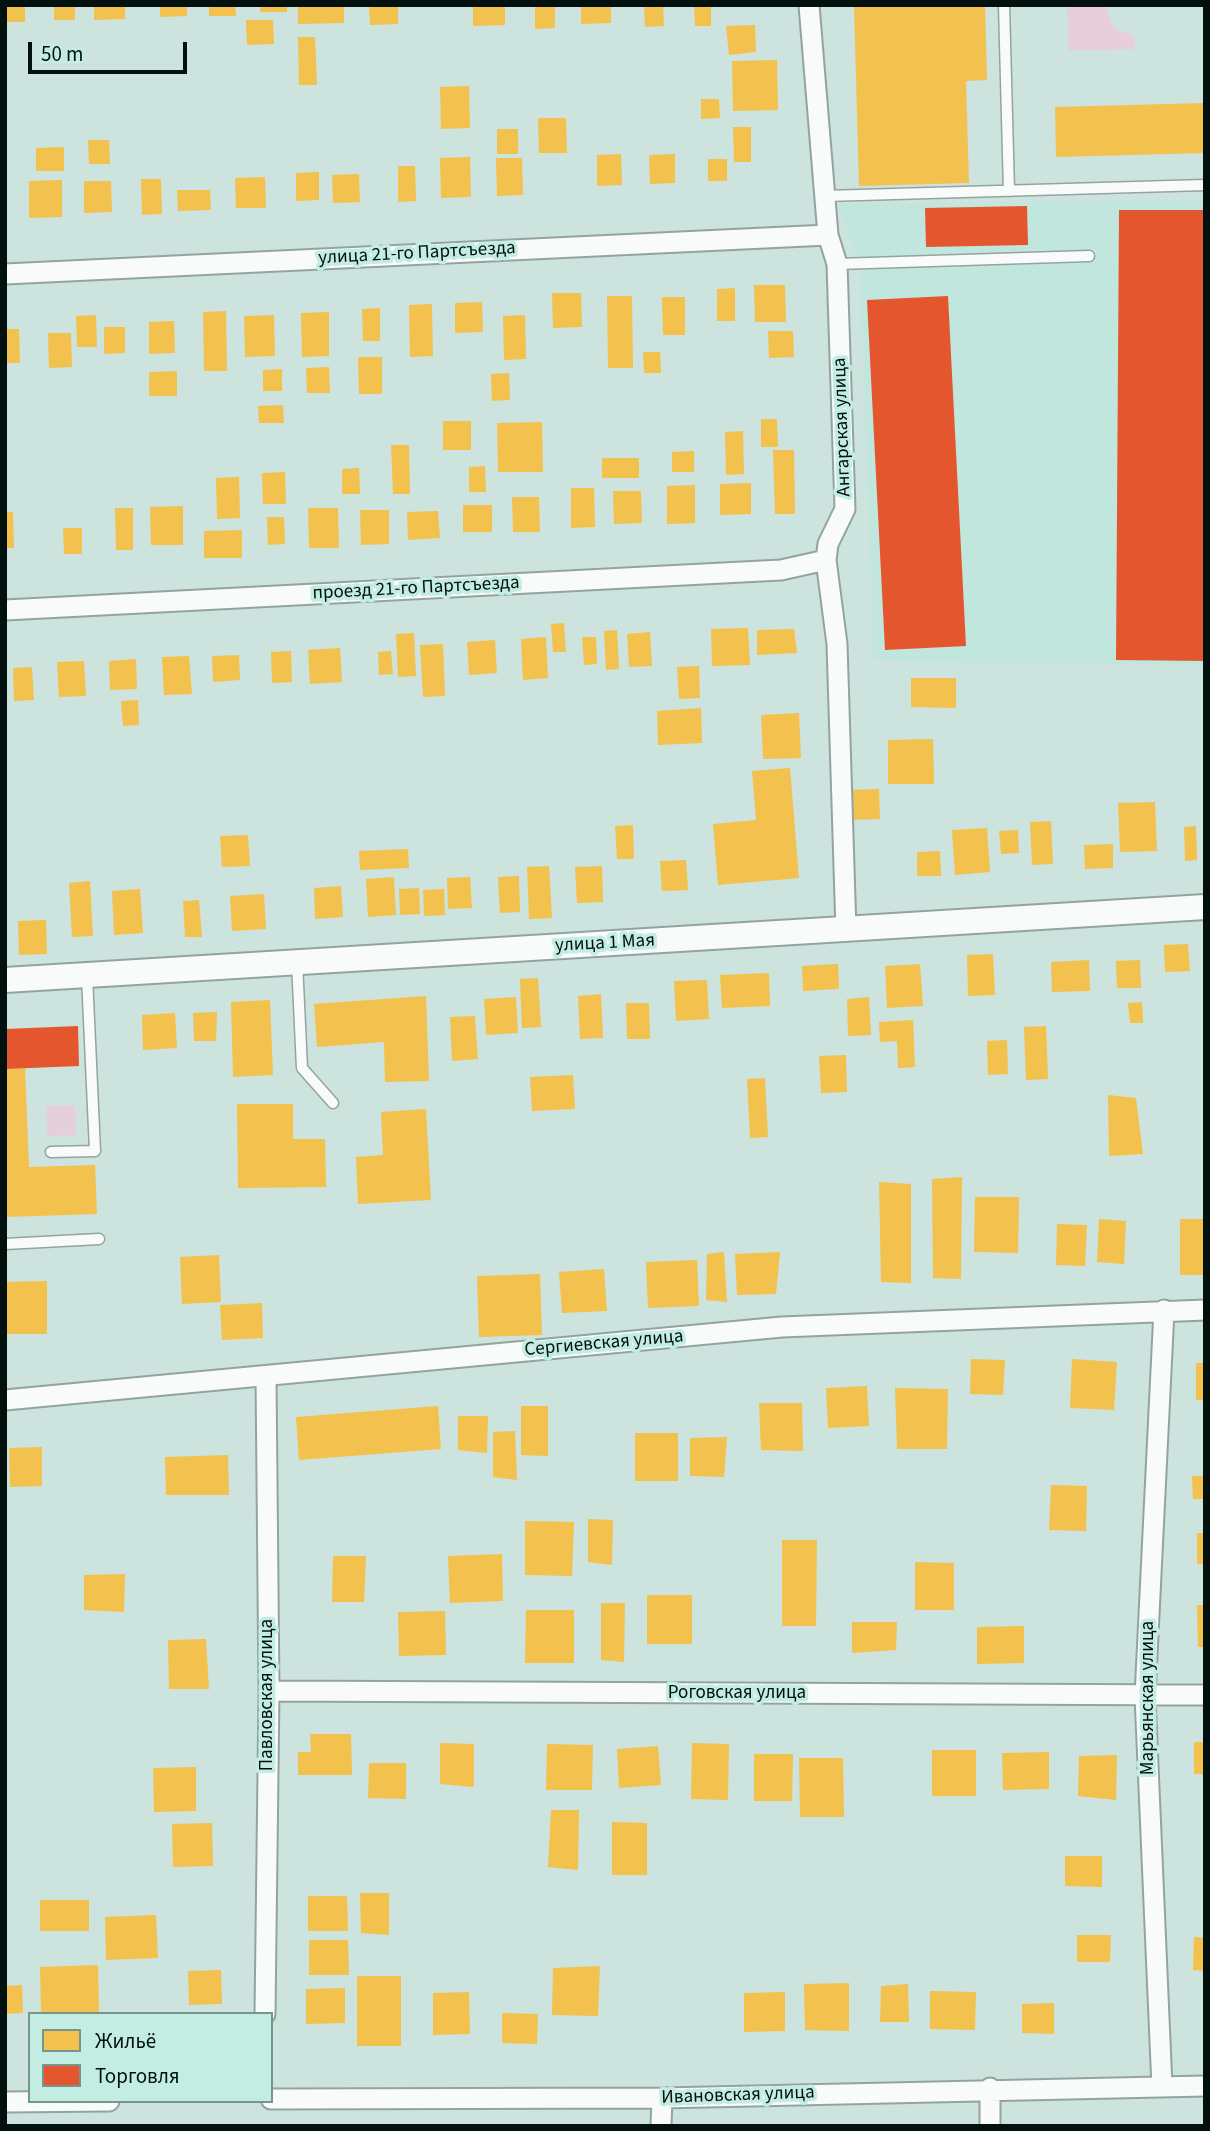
<!DOCTYPE html>
<meta charset="utf-8">
<style>
body{margin:0}
#map{position:relative;width:1210px;height:2131px;overflow:hidden;background:#cde3de;font-family:"Source Sans 3",sans-serif}
canvas{display:block}
.frame{position:absolute;inset:0;border:7px solid #03110e;pointer-events:none}
.legend{position:absolute;left:28px;top:2012px;width:245px;height:91px;box-sizing:border-box;background:#c3ede2;border:2px solid #76958d;margin:0;padding:9px 12px;list-style:none;font-size:21px;color:#03110e}
.legend li{display:flex;align-items:center;gap:14px;height:35px}
.legend b{width:35px;border:2px solid #76958d}
.scale{position:absolute;left:28px;top:42px;width:159px;height:32px;box-sizing:border-box;border:4px solid #03110e;border-top:0;padding-left:9px;font-size:21px;line-height:24px;white-space:nowrap;color:#03110e;-webkit-text-stroke:5px #c3ede2;paint-order:stroke}
</style>
<div id="map">
<canvas width="1210" height="2131"></canvas>
<div class="frame"></div>
<ul class="legend">
<li><b style="height:19px;background:#f2c14e"></b>Жильё</li>
<li><b style="height:19px;background:#e4572e"></b>Торговля</li>
</ul>
<div class="scale">50 m</div>
</div>
<script>
const c = document.querySelector('canvas').getContext('2d');
c.lineJoin = 'round';
function paint(path, color) { c.fillStyle = color; c.fill(path, 'evenodd'); }
const poly = rows => new Path2D(rows.map(r => 'M' + r).join(''));
function stroke(path, color, width, dash) { c.strokeStyle = color; c.lineWidth = width; c.lineCap = dash ? 'butt' : 'round'; c.setLineDash(dash || []); c.stroke(path); }
function label(font, color, halo, rows, align = 'center') {
  c.font = font + ' "Source Sans 3",sans-serif'; c.lineWidth = 7; c.setLineDash([]); c.textBaseline = 'middle'; c.strokeStyle = halo; c.fillStyle = color; for (const [text, x, y, turn = 0] of rows) {
    c.save(); c.translate(x, y); c.rotate((+turn || 0) * Math.PI / 180); c.textAlign = isNaN(turn) ? turn : align; if (halo) c.strokeText(text, 0, 0); c.fillText(text, 0, 0); c.restore();
  }
}
const built = poly([
 [1205,200,1205,666,874,660,860,263,837,204]
]);
const green = poly([
 [1067,5,1106,5,1112,24,1120,31,1135,36,1135,49,1069,51],
 [75,1105,76,1135,47,1136,46,1106]
]);
const homes = poly([
 [6,5,25,5,25,22,7,22],
 [54,5,75,5,75,20,54,20],
 [94,5,125,5,125,19,94,20],
 [160,5,187,5,187,16,160,17],
 [209,5,235,5,236,16,209,16],
 [260,5,287,5,287,12,260,12],
 [298,5,344,5,344,23,298,24],
 [369,5,398,5,398,24,370,25],
 [473,5,505,5,505,25,473,26],
 [535,5,555,5,555,28,535,29],
 [581,5,611,5,611,23,581,24],
 [644,5,663,5,664,26,645,27],
 [694,5,711,5,711,26,695,26],
 [854,5,985,5,987,80,966,81,969,183,859,186],
 [246,20,273,20,274,44,247,45],
 [755,25,756,52,729,55,726,26],
 [298,37,315,37,317,85,299,85],
 [777,60,778,110,733,111,732,61],
 [469,86,470,128,441,129,440,87],
 [701,99,719,99,720,118,701,119],
 [1205,103,1205,153,1056,157,1055,107],
 [538,118,566,118,567,153,539,153],
 [733,127,751,127,751,162,734,162],
 [497,129,518,129,518,154,497,154],
 [88,140,109,140,110,164,89,164],
 [64,147,64,171,36,171,36,148],
 [621,154,622,185,597,186,597,155],
 [675,154,675,183,650,184,649,155],
 [470,157,471,197,441,198,440,158],
 [496,158,522,158,523,195,497,196],
 [708,159,727,159,727,181,708,181],
 [398,166,415,166,416,201,398,202],
 [319,172,319,200,296,201,296,173],
 [359,174,360,202,333,203,332,175],
 [265,177,266,208,236,208,235,178],
 [141,179,161,179,162,214,142,215],
 [62,180,62,217,29,218,29,181],
 [84,181,111,181,112,212,84,213],
 [177,190,210,190,211,210,178,211],
 [754,285,785,285,786,322,755,322],
 [735,288,735,321,717,321,717,289],
 [552,293,581,293,582,327,553,328],
 [607,296,632,296,633,368,608,368],
 [662,297,685,297,685,335,663,335],
 [482,302,483,332,455,333,455,303],
 [432,304,433,356,410,357,409,305],
 [380,308,380,341,363,341,362,309],
 [226,311,227,371,204,371,203,312],
 [329,312,329,356,302,357,301,313],
 [96,315,97,347,77,347,76,316],
 [274,315,275,356,245,357,244,316],
 [525,315,526,359,504,360,503,316],
 [174,321,175,353,149,354,149,322],
 [104,327,125,327,125,353,104,354],
 [5,329,19,329,20,363,5,363],
 [768,331,793,331,794,357,769,358],
 [48,333,71,333,72,367,49,368],
 [643,352,660,352,661,373,644,373],
 [358,357,382,357,382,394,359,394],
 [329,367,330,393,307,393,306,368],
 [282,369,282,391,263,391,263,370],
 [177,371,177,396,149,396,149,372],
 [509,373,510,400,492,401,491,374],
 [283,405,284,423,259,423,258,406],
 [761,419,777,419,778,447,761,447],
 [443,421,471,421,471,450,443,450],
 [542,422,543,472,498,472,497,423],
 [743,431,744,474,726,475,725,432],
 [391,445,409,445,410,494,393,494],
 [773,450,794,450,795,514,775,514],
 [694,451,694,472,672,472,672,452],
 [602,458,639,458,639,478,602,478],
 [485,466,486,492,469,492,469,467],
 [359,468,360,494,342,494,342,469],
 [285,472,286,504,263,504,262,473],
 [239,477,240,518,217,519,216,478],
 [751,483,751,514,720,515,720,484],
 [695,485,695,523,667,524,667,486],
 [571,488,594,488,595,527,571,528],
 [613,491,641,491,642,523,614,524],
 [512,497,539,497,540,532,513,532],
 [463,505,492,505,492,532,463,532],
 [183,506,183,545,151,545,150,507],
 [115,508,133,508,133,550,116,550],
 [308,508,338,508,339,548,309,548],
 [360,510,389,510,389,544,361,545],
 [438,511,440,538,408,540,407,512],
 [5,512,13,512,14,548,5,548],
 [267,517,284,517,285,544,268,545],
 [63,528,82,528,82,554,64,554],
 [242,530,242,558,204,558,204,531],
 [564,623,566,652,553,652,551,624],
 [748,628,750,665,712,666,711,629],
 [794,629,797,653,757,655,757,630],
 [617,630,619,669,606,670,604,631],
 [650,632,652,666,629,667,627,634],
 [414,633,416,676,398,677,396,634],
 [546,637,548,678,523,680,521,639],
 [582,637,596,637,597,664,584,665],
 [495,640,497,673,469,675,467,642],
 [443,644,445,696,423,697,420,645],
 [340,648,342,682,310,684,308,650],
 [291,651,292,682,272,683,271,652],
 [391,651,393,674,379,675,378,652],
 [239,655,240,680,213,682,212,656],
 [189,656,192,694,164,695,162,657],
 [136,659,137,689,110,690,109,661],
 [84,661,86,696,59,697,57,662],
 [699,666,700,698,679,699,677,667],
 [32,667,34,700,14,701,13,668],
 [911,678,956,678,956,708,911,707],
 [138,700,139,725,123,726,121,701],
 [701,708,702,743,658,745,657,711],
 [799,713,801,758,763,759,761,715],
 [933,739,934,784,888,784,888,740],
 [790,768,799,878,718,885,713,824,756,820,752,771],
 [879,789,880,819,849,820,848,790],
 [1155,802,1157,851,1120,852,1118,803],
 [1051,821,1053,864,1032,865,1030,822],
 [633,825,634,859,617,859,615,826],
 [1196,826,1197,860,1185,861,1184,827],
 [987,828,990,872,955,875,952,830],
 [1018,830,1019,853,1001,854,999,831],
 [248,835,250,866,222,867,220,836],
 [1113,844,1113,868,1085,869,1084,845],
 [408,849,409,868,360,870,359,851],
 [940,851,941,876,917,876,917,852],
 [686,860,688,890,662,891,660,861],
 [549,866,552,918,529,919,527,867],
 [602,866,603,902,577,903,575,867],
 [519,876,520,912,500,913,498,877],
 [394,877,396,915,368,917,366,879],
 [470,877,472,908,448,909,447,878],
 [90,881,93,936,72,937,69,883],
 [341,886,343,917,315,919,314,888],
 [419,888,420,914,400,915,399,889],
 [140,889,143,933,114,935,112,891],
 [444,889,445,915,424,916,423,890],
 [264,894,266,929,232,931,230,896],
 [199,900,202,937,185,937,183,901],
 [46,920,47,954,19,955,18,921],
 [1188,944,1190,971,1165,972,1164,945],
 [993,954,995,995,968,996,967,955],
 [1089,960,1090,991,1052,992,1051,962],
 [1140,960,1141,988,1117,988,1116,961],
 [838,964,839,989,803,991,802,966],
 [920,964,923,1006,887,1008,885,966],
 [769,973,770,1006,722,1008,720,975],
 [538,978,541,1027,522,1028,520,979],
 [707,980,709,1019,676,1021,674,981],
 [601,994,603,1038,580,1039,578,996],
 [426,996,429,1081,385,1082,384,1042,317,1047,314,1004],
 [516,997,518,1033,486,1035,484,999],
 [869,997,871,1035,848,1036,847,999],
 [270,1000,273,1075,233,1077,231,1002],
 [1142,1002,1143,1023,1130,1023,1128,1003],
 [626,1003,649,1003,650,1039,627,1039],
 [217,1012,216,1041,194,1041,193,1013],
 [175,1013,177,1048,143,1050,142,1015],
 [475,1016,478,1059,452,1061,450,1017],
 [913,1020,915,1067,898,1068,897,1041,880,1042,879,1022],
 [1046,1026,1048,1079,1026,1080,1024,1027],
 [1007,1040,1008,1074,988,1075,987,1041],
 [846,1055,847,1092,821,1093,819,1056],
 [25,1068,29,1167,95,1165,97,1214,5,1217,5,1069],
 [573,1075,575,1109,532,1111,530,1077],
 [765,1078,768,1137,750,1138,747,1079],
 [1108,1095,1136,1098,1143,1154,1109,1156],
 [237,1104,293,1104,293,1139,325,1139,326,1187,238,1188],
 [426,1109,431,1200,358,1204,356,1157,383,1155,381,1112],
 [962,1177,961,1279,933,1278,932,1179],
 [879,1182,911,1184,911,1283,881,1282],
 [975,1197,1019,1197,1018,1253,974,1252],
 [1099,1219,1126,1221,1124,1264,1097,1262],
 [1180,1219,1205,1219,1205,1275,1180,1275],
 [1057,1224,1087,1225,1085,1266,1056,1265],
 [724,1252,727,1302,706,1300,707,1254],
 [780,1252,776,1294,737,1295,735,1254],
 [219,1255,221,1302,182,1304,180,1257],
 [697,1260,699,1306,648,1308,646,1262],
 [604,1269,607,1311,562,1313,559,1272],
 [540,1274,542,1335,479,1337,477,1276],
 [47,1281,47,1334,5,1334,5,1282],
 [262,1303,263,1338,222,1340,220,1305],
 [971,1359,1005,1360,1003,1395,970,1394],
 [1072,1359,1117,1362,1114,1410,1070,1408],
 [1196,1363,1205,1363,1205,1400,1196,1400],
 [867,1386,869,1426,828,1428,826,1388],
 [895,1388,948,1389,947,1449,897,1449],
 [759,1403,802,1403,803,1451,761,1450],
 [438,1406,441,1449,299,1460,296,1417],
 [521,1406,548,1406,548,1456,521,1455],
 [458,1416,488,1416,487,1453,458,1450],
 [515,1431,517,1480,493,1477,493,1432],
 [635,1433,678,1433,678,1481,635,1481],
 [727,1437,724,1477,690,1476,690,1438],
 [42,1447,42,1486,10,1487,9,1448],
 [228,1455,229,1495,166,1495,165,1457],
 [1192,1476,1205,1476,1205,1499,1193,1499],
 [1051,1485,1087,1486,1086,1531,1049,1530],
 [588,1519,613,1520,612,1565,588,1562],
 [525,1521,574,1522,572,1576,525,1575],
 [1197,1533,1205,1533,1205,1564,1197,1564],
 [782,1540,817,1540,816,1626,782,1626],
 [502,1554,503,1601,450,1603,448,1556],
 [333,1556,366,1556,364,1602,332,1602],
 [915,1562,954,1563,954,1610,915,1610],
 [125,1574,124,1612,84,1610,84,1575],
 [647,1595,692,1595,692,1644,647,1644],
 [601,1603,625,1603,624,1662,601,1660],
 [1197,1605,1205,1605,1205,1647,1198,1647],
 [526,1610,574,1610,574,1663,525,1663],
 [445,1611,446,1655,399,1656,398,1612],
 [852,1622,897,1622,896,1650,852,1653],
 [1024,1626,1024,1663,977,1664,977,1627],
 [206,1639,209,1689,169,1689,168,1640],
 [310,1734,351,1734,352,1775,298,1775,298,1752,311,1752],
 [1194,1742,1205,1742,1205,1774,1194,1774],
 [440,1743,474,1744,474,1787,440,1784],
 [692,1743,729,1744,728,1800,691,1799],
 [547,1744,593,1745,592,1790,546,1790],
 [658,1746,661,1785,619,1788,617,1749],
 [932,1750,976,1750,976,1796,932,1796],
 [1049,1752,1049,1789,1003,1790,1002,1753],
 [754,1754,793,1754,792,1801,754,1801],
 [1117,1755,1116,1800,1078,1796,1079,1756],
 [799,1758,843,1758,844,1817,800,1817],
 [369,1763,406,1763,406,1799,368,1798],
 [196,1767,196,1811,154,1812,153,1768],
 [551,1810,579,1810,578,1870,548,1867],
 [612,1822,647,1823,647,1875,612,1875],
 [212,1823,213,1866,173,1867,172,1824],
 [1065,1856,1102,1856,1102,1887,1065,1886],
 [360,1893,389,1893,389,1935,361,1933],
 [308,1896,347,1896,348,1931,308,1931],
 [40,1900,89,1900,89,1931,40,1931],
 [156,1915,158,1958,106,1960,105,1917],
 [1077,1935,1111,1935,1110,1962,1077,1962],
 [1194,1937,1205,1938,1205,1971,1193,1970],
 [309,1940,348,1940,349,1975,309,1975],
 [98,1965,99,2014,41,2014,40,1967],
 [600,1966,598,2016,552,2015,553,1968],
 [221,1970,222,2004,189,2005,188,1971],
 [357,1976,401,1976,401,2046,357,2046],
 [849,1983,849,2031,805,2030,804,1984],
 [908,1984,909,2022,880,2022,881,1986],
 [22,1985,23,2013,5,2014,5,1986],
 [345,1988,345,2023,306,2024,306,1989],
 [930,1991,976,1992,975,2030,930,2029],
 [469,1992,470,2034,433,2035,433,1993],
 [785,1992,785,2031,744,2032,744,1993],
 [1054,2003,1054,2034,1022,2033,1022,2004],
 [502,2013,538,2014,537,2044,502,2043]
]);
const shops = poly([
 [1027,206,1028,245,926,247,925,208],
 [1119,210,1205,210,1205,661,1116,660],
 [948,296,966,646,885,650,867,300],
 [78,1026,79,1066,5,1069,5,1029]
]);
const service = poly([
 [1004,5,1009,191],
 [825,196,1205,185],
 [837,264,1089,256],
 [297,962,302,1068,333,1103],
 [51,1152,95,1151,87,976],
 [5,1244,99,1239]
]);
const minor = poly([
 [809,5,828,235,837,264,845,509,828,544,826,560,837,644,846,931],
 [5,274,828,235],
 [5,610,781,570,826,560],
 [5,1400,782,1327,1205,1310],
 [269,1691,1205,1695],
 [265,2014,269,1691,266,1376],
 [1162,2087,1145,1696,1164,1310],
 [271,2099,662,2098,1205,2086],
 [5,2102,109,2101],
 [661,2126,662,2098],
 [990,2126,990,2088]
]);
const tertiary = poly([
 [5,980,1205,907]
]);
const streetNames = [
 ["улица 21-го Партсъезда",417,254,-3],
 ["Ангарская улица",843,427,-92],
 ["проезд 21-го Партсъезда",416,589,-3],
 ["улица 1 Мая",605,944,-3],
 ["Сергиевская улица",604,1344,-5],
 ["Роговская улица",737,1694],
 ["Павловская улица",268,1695,-90],
 ["Марьянская улица",1149,1698,-90],
 ["Ивановская улица",738,2096,-2]
];
paint(built, '#c0e6dd');
paint(green, '#e6cfda');
paint(homes, '#f2c14e');
paint(shops, '#e4572e');
stroke(service, '#93a4a0', 13);
stroke(minor, '#93a4a0', 23);
stroke(tertiary, '#93a4a0', 28);
stroke(service, '#f8fbfa', 10);
stroke(minor, '#f8fbfa', 19);
stroke(tertiary, '#f8fbfa', 24);
label('19px', '#03110e', '#c3ede2', streetNames);
</script>
